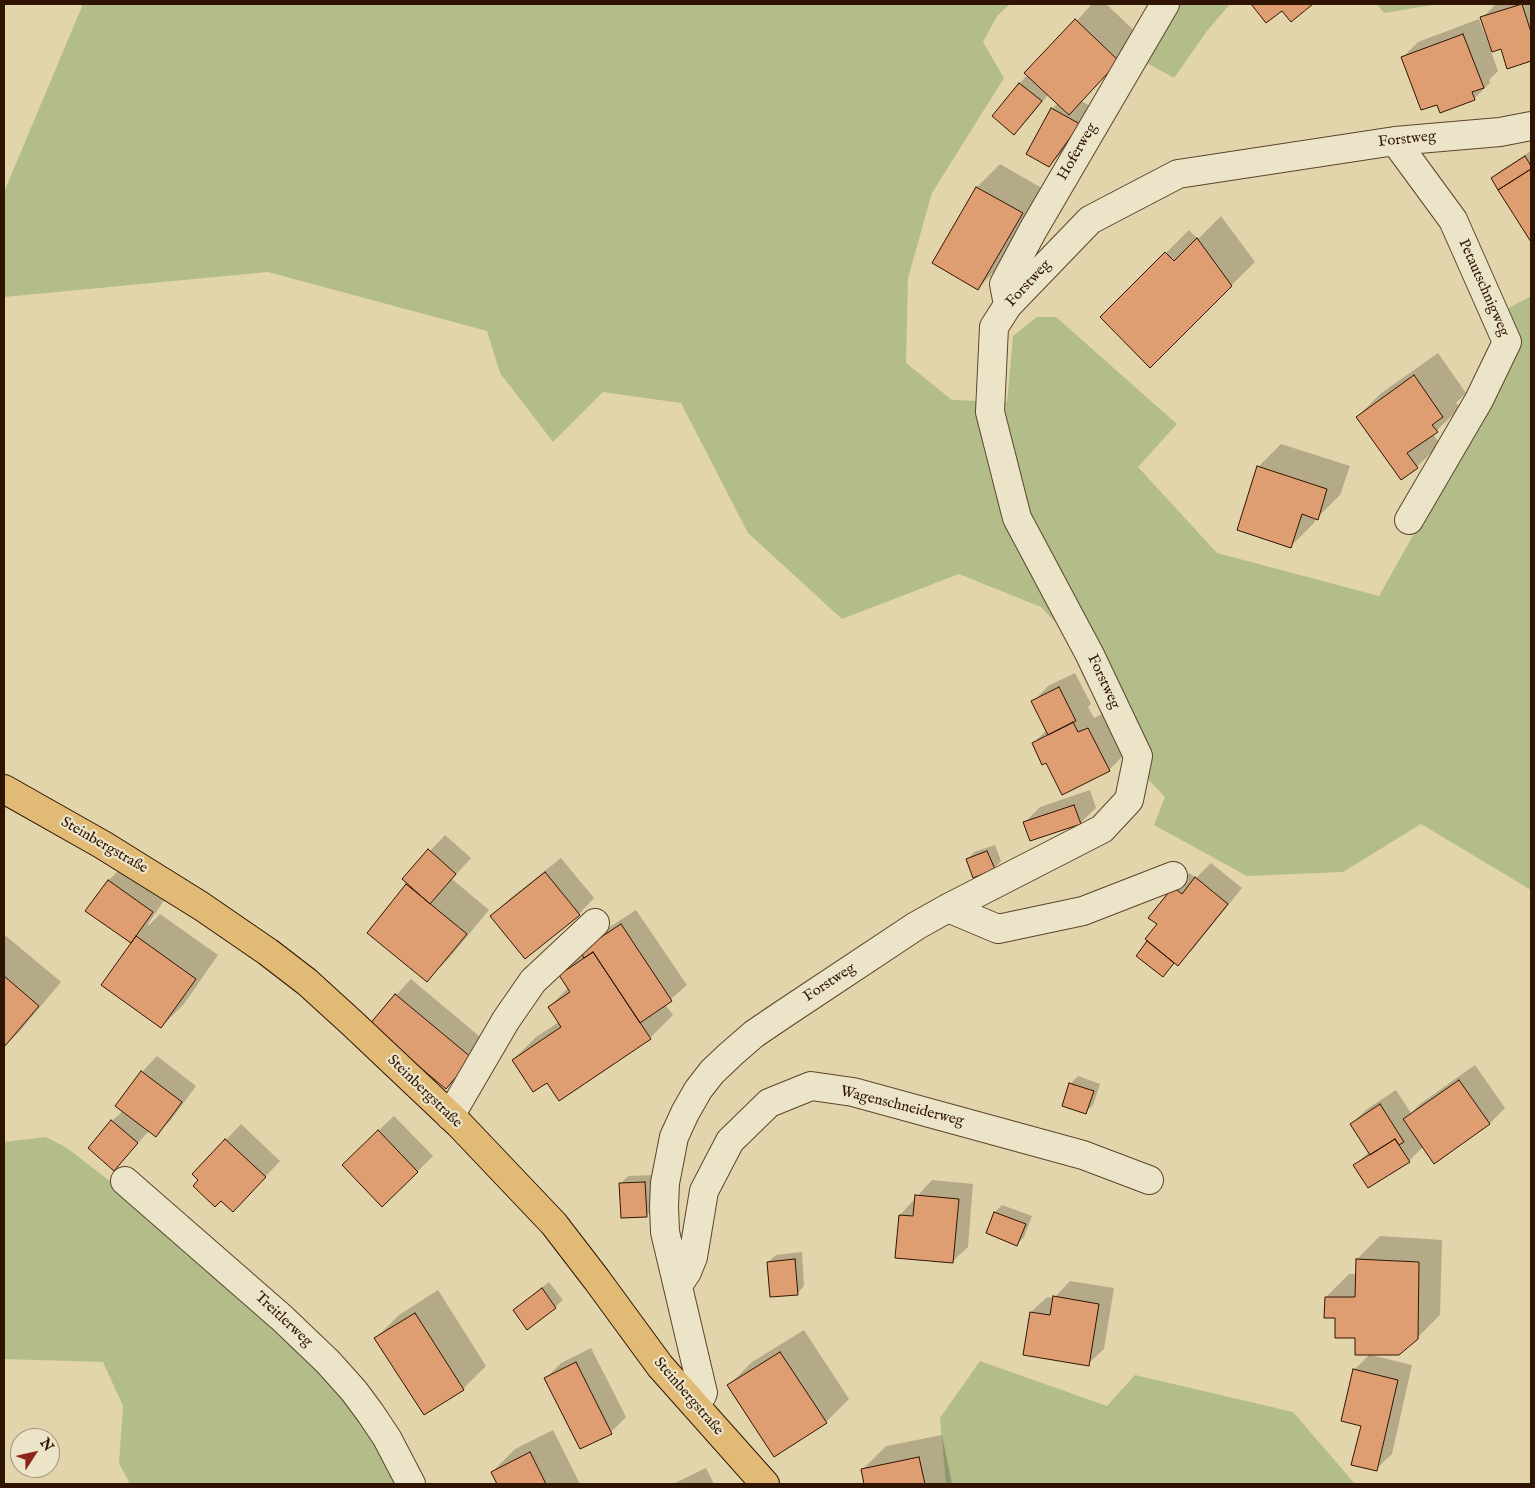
<!DOCTYPE html>
<meta charset="utf-8">
<style>
body{margin:0}
#map{position:relative;width:1535px;height:1488px;overflow:hidden;background:#e2d5ab;font-family:"IM FELL English",serif}
canvas{display:block}
.frame{position:absolute;inset:0;border:5px solid #301402;pointer-events:none}
.north{position:absolute;left:10px;top:1428px;width:50px;height:50px;box-sizing:border-box;background:#ece4c8;border:1px solid #a19179;border-radius:50%;rotate:55deg;font-size:14px;font-weight:700;line-height:20px;text-align:center;color:#301402}
.north::after{content:'';display:block;margin:auto;width:18px;height:22px;background:#8f2418;clip-path:polygon(50% 0,100% 100%,50% 72%,0 100%)}
</style>
<div id="map">
<canvas width="1535" height="1488"></canvas>
<div class="frame"></div>
<div class="north">N</div>
</div>
<script>
const c = document.querySelector('canvas').getContext('2d');
c.lineJoin = 'round';
function paint(path, color) { c.fillStyle = color; c.fill(path, 'evenodd'); }
const poly = rows => new Path2D(rows.map(r => 'M' + r).join(''));
function stroke(path, color, width, dash) { c.strokeStyle = color; c.lineWidth = width; c.lineCap = dash ? 'butt' : 'round'; c.setLineDash(dash || []); c.stroke(path); }
function label(font, color, halo, rows, align = 'center') {
  c.font = font + ' "IM FELL English",serif'; c.lineWidth = 4.5; c.setLineDash([]); c.textBaseline = 'middle'; c.strokeStyle = halo; c.fillStyle = color; for (const [text, x, y, turn = 0] of rows) {
    c.save(); c.translate(x, y); c.rotate((+turn || 0) * Math.PI / 180); c.textAlign = isNaN(turn) ? turn : align; if (halo) c.strokeText(text, 0, 0); c.fillText(text, 0, 0); c.restore();
  }
}
const green = poly([
 [83,4,1010,4,997,16,983,42,1004,78,932,193,908,278,906,363,952,400,1007,402,1013,336,1037,317,1056,317,1177,424,1138,467,1217,553,1379,596,1487,403,1503,311,1531,296,1531,890,1421,824,1343,872,1247,876,1154,825,1165,797,1126,756,1059,626,1041,607,959,574,842,619,748,533,681,403,603,392,553,442,500,373,487,331,268,272,4,297,4,192],
 [1179,4,1230,4,1207,31,1174,78,1145,62],
 [1377,4,1439,4,1384,13],
 [46,1137,67,1148,119,1188,277,1324,347,1397,401,1484,130,1484,119,1463,123,1406,103,1362,4,1359,4,1142],
 [980,1361,1107,1406,1135,1375,1293,1412,1355,1484,946,1484,940,1418]
]);
const shadow = poly([
 [1092,4,1106,4,1141,37,1081,101,1094,108,1065,150,1049,165,1052,109,1058,103,1049,94,1029,118,1014,134,993,116,1020,83],
 [1252,4,1311,4,1291,20,1282,9,1266,22],
 [1496,4,1531,4,1531,60,1508,67,1502,48,1491,51,1498,71,1489,80,1490,83,1475,98,1441,111,1438,103,1403,57,1418,42,1479,19,1490,48,1492,48,1482,18],
 [1531,151,1531,240,1492,178,1500,171],
 [1000,164,1045,190,1001,265,978,288,934,263,977,187],
 [1221,216,1255,262,1150,366,1102,317,1189,230,1198,239],
 [1438,353,1466,393,1456,403,1460,408,1433,434,1440,444,1417,467,1401,479,1357,417,1380,394],
 [1281,444,1350,466,1340,495,1317,518,1316,518,1314,523,1291,546,1258,467],
 [1075,673,1091,704,1088,707,1094,718,1104,713,1125,754,1109,770,1046,762,1033,743,1047,730,1033,702,1048,686],
 [1090,790,1096,808,1080,823,1025,822,1040,807],
 [445,835,471,858,452,879,489,910,450,957,427,980,368,933,409,883,404,879],
 [995,845,1001,861,994,868,967,860,974,852],
 [561,858,594,898,579,914,525,957,492,916,507,901],
 [1211,863,1242,888,1193,949,1178,965,1175,962,1163,975,1138,955,1149,941,1159,924,1174,888,1189,873,1196,878],
 [124,865,167,896,148,924,149,925,160,914,218,955,184,1004,161,1027,133,943,87,911,109,880],
 [636,910,687,985,665,1004,673,1015,650,1038,547,1081,513,1060,536,1037,559,1022,549,1007,569,987,561,975,582,953,596,936],
 [6,936,61,982,19,1032,4,1047,4,938],
 [411,979,486,1042,461,1072,446,1088,396,995],
 [157,1056,196,1086,171,1120,156,1135,149,1131,114,1169,112,1121,123,1111,116,1106,142,1072],
 [1475,1065,1505,1108,1490,1123,1434,1162,1423,1147,1409,1161,1355,1165,1369,1152,1351,1124,1367,1109,1396,1090,1411,1113,1420,1104],
 [1078,1076,1100,1084,1093,1105,1085,1113,1063,1105,1071,1083],
 [394,1116,433,1156,417,1172,359,1149],
 [241,1124,280,1161,248,1195,226,1140],
 [652,1175,654,1208,647,1215,620,1184,628,1176],
 [932,1180,973,1184,968,1247,952,1262,900,1215],
 [1002,1205,1032,1216,1024,1237,1017,1244,995,1212],
 [1380,1236,1442,1240,1440,1315,1417,1338,1371,1355,1412,1365,1392,1454,1376,1469,1362,1425,1354,1370,1370,1354,1356,1337,1336,1317,1326,1297,1349,1274,1357,1274,1357,1259],
 [802,1252,804,1286,797,1294,768,1262,776,1255],
 [1070,1281,1114,1288,1104,1349,1088,1364,1031,1312,1047,1297,1054,1298],
 [549,1282,563,1300,555,1307,514,1310],
 [438,1290,486,1366,463,1389,424,1414,376,1338,399,1315],
 [804,1330,849,1399,826,1422,729,1385,752,1362],
 [591,1348,626,1417,611,1432,546,1378,561,1363],
 [553,1430,580,1484,498,1484,492,1472,515,1449],
 [942,1435,952,1484,866,1484,863,1469,886,1446],
 [706,1468,714,1484,673,1484]
]);
const building = poly([
 [1251,4,1313,4,1291,22,1282,11,1266,23,1251,4],
 [1522,4,1531,32,1531,61,1507,69,1501,49,1492,52,1480,17,1522,4],
 [1075,19,1119,61,1069,115,1024,73,1075,19],
 [1463,34,1484,88,1472,92,1475,100,1440,113,1437,105,1421,110,1401,57,1463,34],
 [1019,83,1042,101,1014,135,992,116,1019,83],
 [1051,108,1080,124,1049,167,1026,154,1051,108],
 [1525,156,1531,166,1531,169,1498,190,1491,178,1525,156],
 [1531,169,1531,242,1498,190,1531,169],
 [976,187,1023,213,978,290,932,263,976,187],
 [1197,238,1232,286,1150,368,1100,317,1165,252,1174,261,1197,238],
 [1414,375,1443,417,1432,425,1438,432,1407,453,1418,468,1401,480,1356,417,1414,375],
 [1257,466,1327,489,1318,520,1302,514,1291,548,1237,530,1257,466],
 [1059,687,1076,721,1048,735,1031,701,1059,687],
 [1073,722,1078,732,1088,728,1110,771,1062,795,1046,763,1042,765,1032,743,1073,722],
 [1074,805,1081,824,1030,841,1023,822,1074,805],
 [428,849,456,874,430,904,402,879,428,849],
 [987,851,995,869,973,878,966,859,987,851],
 [545,872,580,915,525,959,490,916,545,872],
 [1195,877,1228,904,1178,966,1145,939,1157,924,1148,918,1173,887,1182,894,1195,877],
 [108,880,153,912,131,943,85,911,108,880],
 [406,884,467,934,427,982,367,933,406,884],
 [621,924,672,1001,640,1023,593,952,584,958,580,951,621,924],
 [136,936,196,979,161,1028,101,985,136,936],
 [1147,941,1174,963,1163,977,1136,956,1147,941],
 [593,952,651,1039,559,1101,547,1083,533,1092,512,1060,561,1027,548,1007,570,992,559,975,593,952],
 [4,976,39,1006,4,1047,4,976],
 [395,994,472,1058,446,1089,369,1025,395,994],
 [141,1071,182,1102,156,1137,115,1106,141,1071],
 [1459,1080,1490,1124,1434,1164,1403,1119,1459,1080],
 [1069,1083,1094,1091,1086,1114,1062,1106,1069,1083],
 [1380,1104,1404,1142,1399,1145,1395,1139,1370,1155,1350,1124,1380,1104],
 [111,1120,138,1143,114,1171,88,1148,111,1120],
 [378,1130,418,1172,382,1207,342,1165,378,1130],
 [225,1139,266,1177,233,1212,221,1201,215,1207,193,1186,198,1180,192,1174,225,1139],
 [1395,1139,1410,1162,1368,1188,1353,1165,1395,1139],
 [645,1182,647,1217,621,1218,619,1183,645,1182],
 [915,1195,959,1199,953,1263,895,1258,899,1215,913,1216,915,1195],
 [994,1212,1026,1224,1017,1246,986,1233,994,1212],
 [795,1259,798,1295,770,1297,767,1262,795,1259],
 [1356,1259,1419,1262,1418,1339,1399,1355,1355,1355,1355,1338,1335,1338,1335,1318,1324,1318,1325,1297,1355,1297,1356,1259],
 [542,1288,556,1308,527,1330,513,1310,542,1288],
 [1053,1296,1099,1304,1089,1366,1023,1355,1030,1312,1050,1315,1053,1296],
 [415,1313,464,1390,424,1415,374,1338,415,1313],
 [780,1352,827,1423,774,1457,727,1385,780,1352],
 [576,1362,612,1434,580,1449,544,1378,576,1362],
 [1353,1369,1398,1380,1377,1471,1351,1465,1361,1426,1341,1421,1353,1369],
 [530,1452,546,1484,497,1484,491,1472,530,1452],
 [919,1457,925,1484,864,1484,861,1469,919,1457]
]);
const minor = poly([
 [1395,141,1453,220,1507,342,1479,400,1409,520],
 [1008,305,1004,284,1033,230,1165,4],
 [948,908,998,929,1083,911,1173,876],
 [450,1116,506,1020,533,981,595,923],
 [125,1181,282,1318,328,1362,354,1391,371,1414,387,1438,411,1484],
 [678,1285,687,1272,693,1257,704,1191,730,1141,769,1103,811,1086,853,1092,1083,1155,1149,1180],
 [696,1406,703,1393,665,1232,664,1206,665,1183,674,1137,685,1113,698,1090,712,1072,731,1054,754,1034,782,1015,916,926,948,908,1102,829,1129,800,1138,756,1090,655,1017,518,990,412,994,327,1008,305,1090,220,1178,174,1395,141,1500,132,1531,126]
]);
const major = poly([
 [4,789,103,845,201,906,268,952,307,982,352,1023,459,1124,554,1224,597,1280,660,1366,765,1484]
]);
const streetNames = [
 ["Forstweg",1407,140,-6],
 ["Hoferweg",1078,152,-60],
 ["Forstweg",1029,284,-47],
 ["Petautschnigweg",1483,288,66],
 ["Forstweg",1103,682,65],
 ["Steinbergstraße",104,846,30],
 ["Forstweg",830,983,-33],
 ["Steinbergstraße",424,1092,44],
 ["Wagenschneiderweg",902,1107,14],
 ["Treitlerweg",283,1320,43],
 ["Steinbergstraße",688,1397,49]
];
paint(green, '#b3bd89');
paint(shadow, '#0003');
paint(building, '#de9e72');
stroke(building, '#301402', 1);
stroke(minor, '#5c442c', 30);
stroke(major, '#301402', 30);
stroke(minor, '#ece4c8', 28);
stroke(major, '#e1ba76', 28);
label('15px', '#301402', '#ece4c8', streetNames);
</script>
